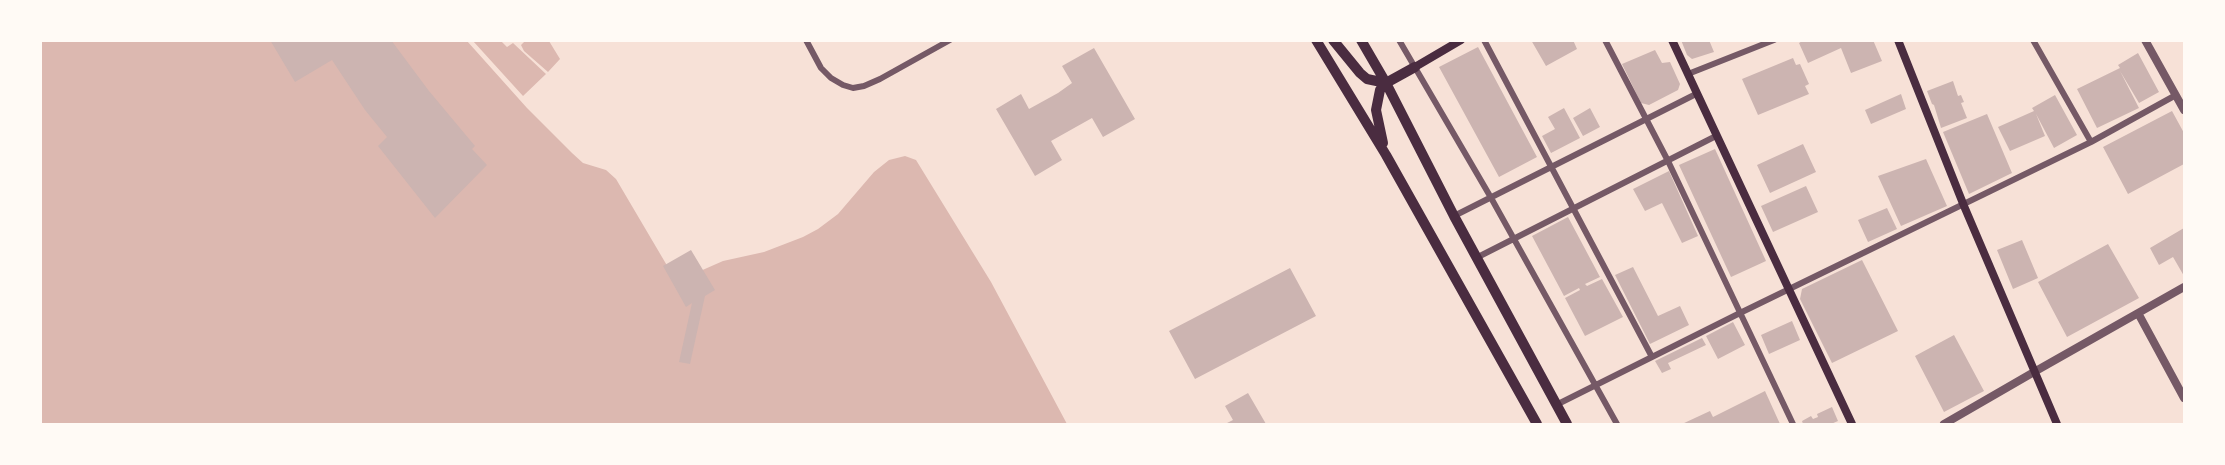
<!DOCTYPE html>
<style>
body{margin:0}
#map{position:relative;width:2225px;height:465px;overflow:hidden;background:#f7e1d7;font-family:Roboto,sans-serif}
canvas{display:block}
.frame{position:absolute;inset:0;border:42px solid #fffaf5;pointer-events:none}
</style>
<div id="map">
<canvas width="2225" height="465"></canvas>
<div class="frame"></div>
</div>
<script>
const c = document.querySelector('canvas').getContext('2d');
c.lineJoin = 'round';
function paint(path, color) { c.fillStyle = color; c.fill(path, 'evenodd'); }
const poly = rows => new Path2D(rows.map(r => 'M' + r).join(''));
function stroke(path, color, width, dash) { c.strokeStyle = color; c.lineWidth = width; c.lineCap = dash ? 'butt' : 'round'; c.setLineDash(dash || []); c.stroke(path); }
const water = poly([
 [526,40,549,41,560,59,548,72,524,51,521,45],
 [40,41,467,41,527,108,572,153,583,163,606,170,616,179,672,274,698,272,723,261,764,252,803,237,818,229,838,214,874,172,889,160,905,156,916,160,991,282,1067,424,41,424],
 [473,41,501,41,507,47,513,43,546,74,523,96]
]);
const building = poly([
 [270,40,391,40,429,91,475,146,472,149,487,165,435,218,378,146,387,137,365,110,332,60,295,82],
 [1531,40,1573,40,1577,49,1546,66],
 [1681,40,1709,40,1714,52,1692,59,1687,55],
 [1804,40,1873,40,1882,61,1851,73,1841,48,1808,63,1799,43],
 [1478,47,1537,157,1499,177,1439,67],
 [1094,48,1135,119,1103,137,1092,118,1051,141,1062,160,1035,176,996,109,1021,94,1029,109,1058,93,1072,83,1062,66],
 [1655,50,1662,63,1670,62,1680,84,1678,90,1649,105,1641,103,1622,64],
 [2138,53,2159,92,2139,103,2120,71,2139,108,2097,128,2077,89,2120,68,2118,65],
 [1793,58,1796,65,1800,64,1809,84,1805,86,1809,94,1758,115,1742,79],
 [1953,81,1958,96,1961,95,1964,102,1961,103,1967,118,1941,128,1934,105,1932,104,1927,91],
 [1901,94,1906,109,1871,124,1865,110],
 [2055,95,2077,135,2054,148,2036,114,2045,136,2010,151,1998,127,2034,111,2032,108],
 [1564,108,1580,138,1551,153,1542,136,1555,129,1548,117],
 [1590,108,1600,127,1583,136,1573,118],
 [2172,111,2184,133,2184,164,2128,194,2103,147],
 [1987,114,2012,173,1969,194,1943,132],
 [1803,144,1816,172,1770,193,1757,165],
 [1715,149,1766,261,1731,277,1679,165],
 [1926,159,1947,206,1901,226,1878,176],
 [1669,171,1698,236,1682,243,1662,203,1645,211,1633,189],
 [1806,186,1818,212,1773,232,1761,206],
 [1887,208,1897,229,1868,242,1858,220],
 [1568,217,1600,277,1585,284,1587,286,1602,279,1623,317,1585,336,1565,298,1580,290,1579,288,1564,296,1532,236],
 [2184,228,2184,276,2173,257,2159,265,2150,248],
 [2022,240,2038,278,2013,289,1997,250],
 [2108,244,2139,298,2067,337,2038,282],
 [691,250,715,290,705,296,690,364,679,362,692,303,686,307,663,266],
 [1862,260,1898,331,1832,363,1800,299,1802,289],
 [1633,267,1658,316,1680,306,1689,325,1650,344,1615,275],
 [1290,268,1316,316,1195,379,1169,331],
 [1792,321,1800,340,1769,354,1761,335],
 [1733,322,1745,345,1718,359,1706,336],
 [1954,335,1984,391,1944,412,1915,356],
 [1702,338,1706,345,1668,363,1671,369,1662,373,1655,361],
 [1765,391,1780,424,1682,424,1710,411,1713,417],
 [1248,393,1266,424,1228,424,1227,423,1233,420,1225,406],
 [1832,407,1838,421,1831,424,1803,424,1802,421,1811,416,1813,419,1818,417,1817,414]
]);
const minor = poly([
 [806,40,821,68,831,78,843,85,853,88,864,86,880,79,950,40],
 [1399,40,1490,196,1617,424],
 [1484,40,1652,357],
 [1605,40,1668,161,1793,424],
 [2033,40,2091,142],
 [1688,74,1774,40],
 [1454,216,1696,94],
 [1476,258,1716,136],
 [1556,405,1740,313,2091,142,2176,95]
]);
const tertiary = poly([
 [2145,40,2184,110],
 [2138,313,2184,398],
 [1944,424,2034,372,2184,287]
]);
const secondary = poly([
 [1672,40,1852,424],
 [1898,40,1964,206,2057,424],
 [1415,67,1461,40]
]);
const trunk = poly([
 [1316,40,1386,155,1537,424],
 [1333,40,1360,73,1367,79,1386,83],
 [1361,40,1386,83,1454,216,1567,424],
 [1383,143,1376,110,1380,90,1386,83,1415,67]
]);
paint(water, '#dcb8b0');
paint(building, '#ccb4b1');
stroke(minor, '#755966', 6);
stroke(tertiary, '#755966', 8);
stroke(secondary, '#4a2c40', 8);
stroke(trunk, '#4a2c40', 10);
</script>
